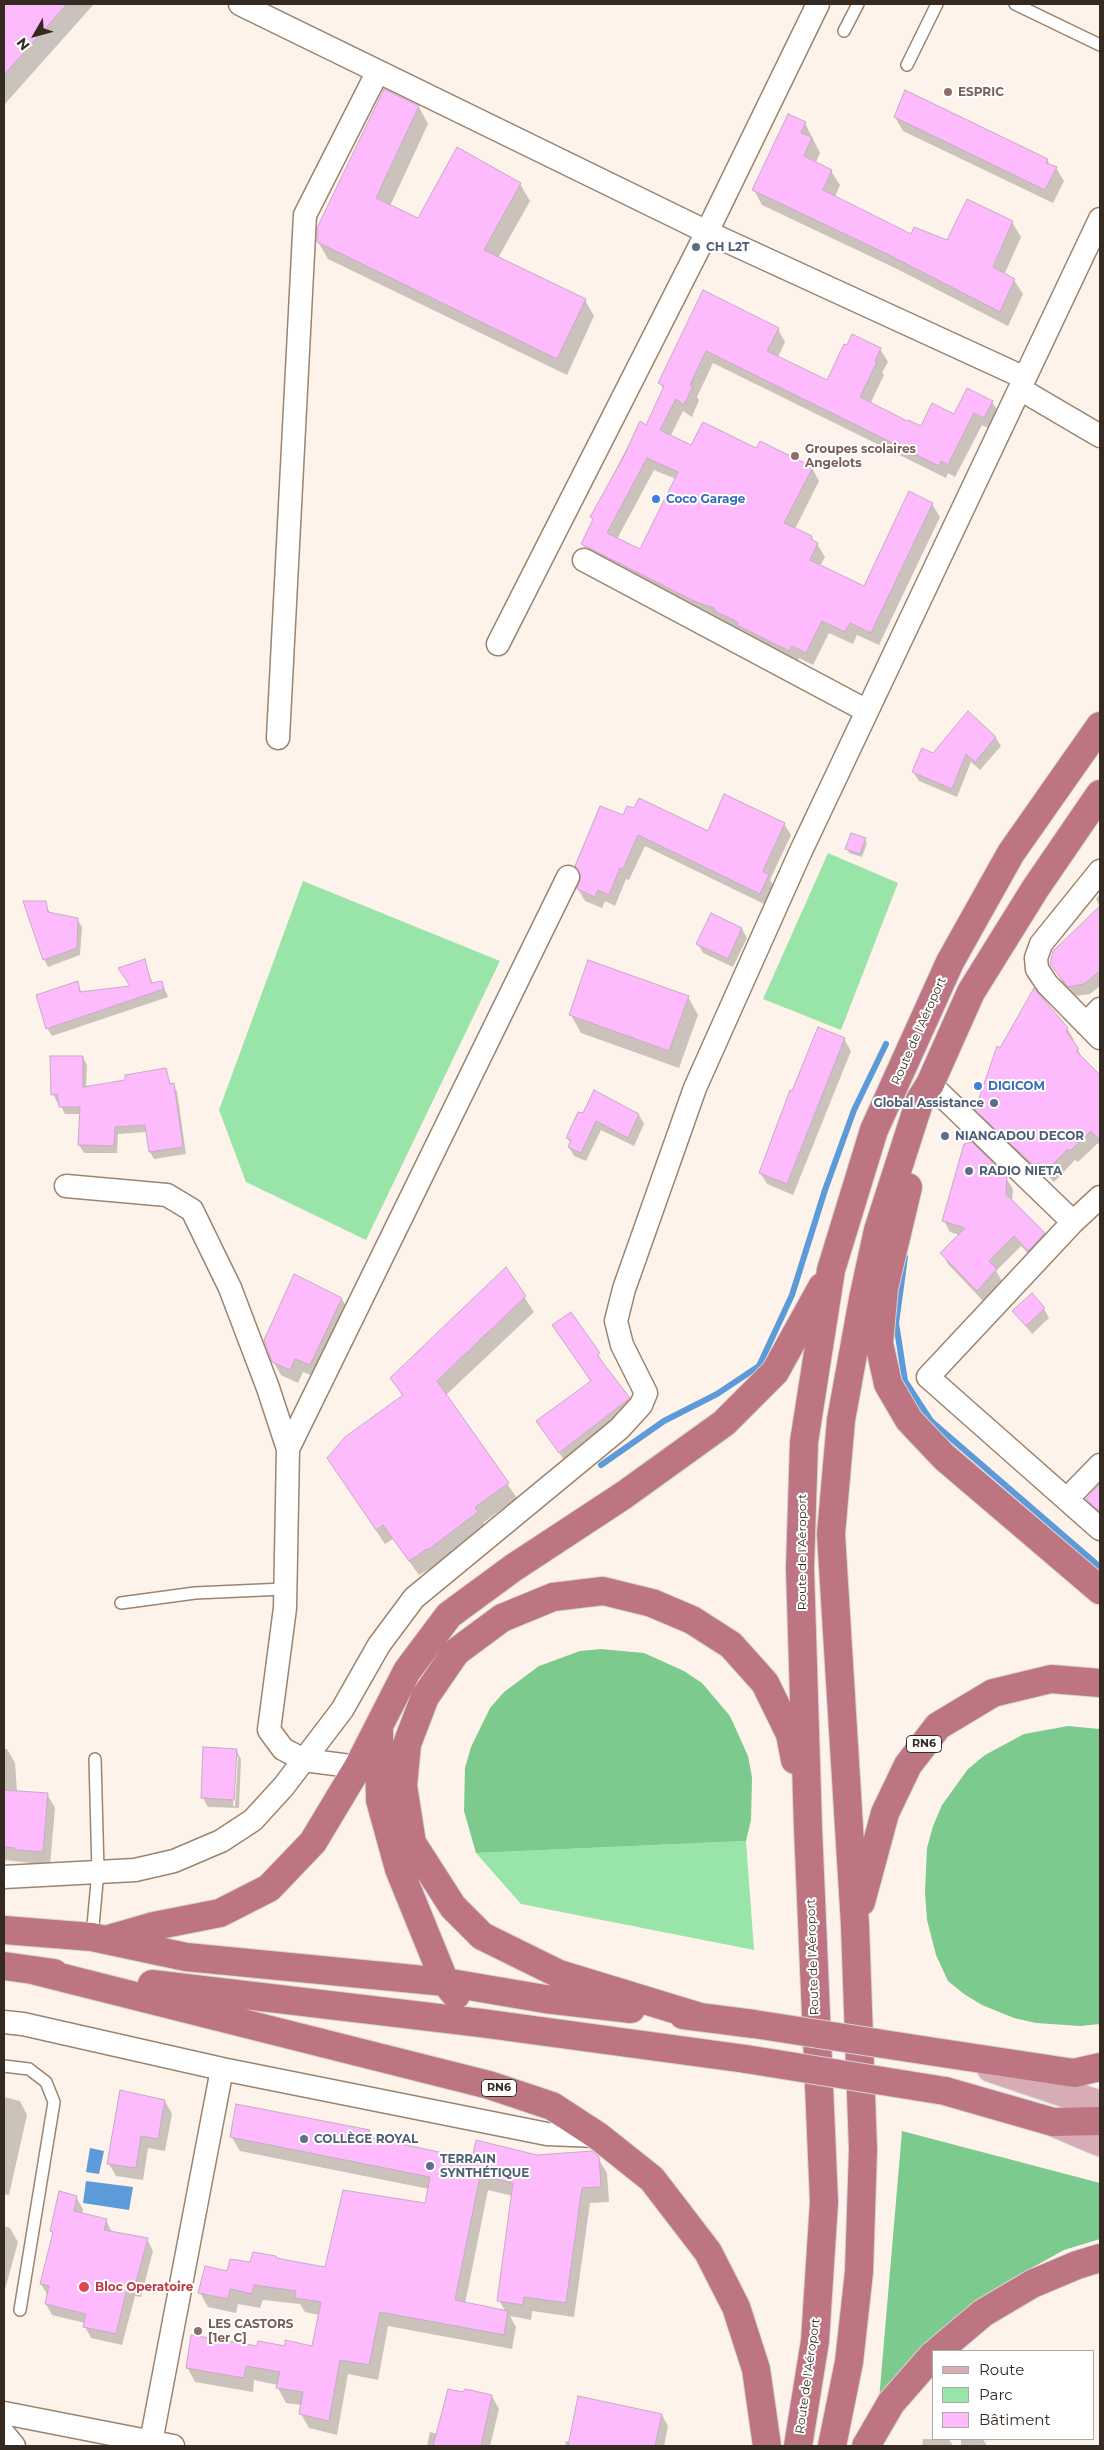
<!DOCTYPE html>
<meta charset="utf-8">
<style>
body{margin:0}
#map{position:relative;width:1104px;height:2450px;overflow:hidden;background:#fef3ea;font-family:Montserrat,sans-serif}
canvas{display:block}
.frame{position:absolute;inset:0;border:5px solid #342a21;pointer-events:none}
.legend{position:absolute;left:932px;top:2350px;width:162px;height:90px;box-sizing:border-box;background:#fff;border:1px solid #aeaaa6;margin:0;padding:6px 9px;list-style:none;font-size:15px;color:#342a21}
.legend li{display:flex;align-items:center;gap:10px;height:25px}
.legend b{width:25px;border:1px solid #aeaaa6}
.north{position:absolute;left:10px;top:10px;width:50px;height:50px;-webkit-text-stroke:4px #fff;paint-order:stroke;rotate:232deg;font-size:14px;font-weight:700;line-height:20px;text-align:center;color:#342a21}
.north::after{content:'';display:block;margin:auto;width:18px;height:22px;background:#342a21;clip-path:polygon(50% 0,100% 100%,50% 72%,0 100%)}
</style>
<div id="map">
<canvas width="1104" height="2450"></canvas>
<div class="frame"></div>
<ul class="legend">
<li><b style="height:6px;background:#d7acb4"></b>Route</li>
<li><b style="height:14px;background:#99e4a9"></b>Parc</li>
<li><b style="height:14px;background:#fdbafc"></b>Bâtiment</li>
</ul>
<div class="north">N</div>
</div>
<script>
const c = document.querySelector('canvas').getContext('2d');
c.lineJoin = 'round';
function paint(path, color) { c.fillStyle = color; c.fill(path, 'evenodd'); }
const poly = rows => new Path2D(rows.map(r => 'M' + r).join(''));
function stroke(path, color, width, dash) { c.strokeStyle = color; c.lineWidth = width; c.lineCap = dash ? 'butt' : 'round'; c.setLineDash(dash || []); c.stroke(path); }
function label(font, color, halo, rows, align = 'center') {
  c.font = font + ' Montserrat,sans-serif'; c.lineWidth = 4; c.setLineDash([]); c.textBaseline = 'middle'; c.strokeStyle = halo; c.fillStyle = color; for (const [text, x, y, turn = 0] of rows) {
    c.save(); c.translate(x, y); c.rotate((+turn || 0) * Math.PI / 180); c.textAlign = isNaN(turn) ? turn : align; if (halo) c.strokeText(text, 0, 0); c.fillText(text, 0, 0); c.restore();
  }
}
const green = poly([
 [828,853,898,883,841,1030,763,999],
 [303,881,500,961,366,1240,246,1182,219,1110],
 [746,1841,754,1950,521,1904,476,1853]
]);
const forest = poly([
 [601,1649,644,1653,684,1671,702,1683,730,1716,748,1756,752,1777,751,1820,746,1841,476,1853,464,1811,465,1768,471,1747,490,1708,504,1692,539,1666,580,1651],
 [1068,1726,1100,1729,1100,2024,1080,2026,1036,2023,1014,2018,982,2005,964,1994,948,1981,936,1955,927,1920,925,1892,927,1848,933,1826,942,1805,968,1769,985,1755,1024,1734],
 [902,2131,1100,2183,1100,2239,1064,2250,1010,2280,948,2330,879,2400]
]);
const water = poly([
 [90,2148,104,2151,99,2174,86,2172],
 [86,2181,133,2187,129,2210,83,2203]
]);
const shadow = poly([
 [4,4,94,4,4,105],
 [384,90,419,107,428,124,390,206,418,219,520,184,530,201,498,258,585,300,594,316,567,375,328,259,318,242],
 [895,117,1047,160,1051,166,1056,168,1064,181,1053,203,903,131],
 [805,123,820,153,816,162,831,171,840,185,835,197,911,235,947,242,1012,222,1021,237,1004,275,1014,280,1023,294,1008,326,897,269,762,205,754,190],
 [704,291,778,329,785,342,778,357,828,381,880,349,888,362,882,373,884,375,870,404,908,423,921,427,992,402,1000,414,992,430,982,425,955,477,948,473,946,478,713,363,697,397,699,400,692,417,683,411,670,437,692,447,757,450,812,468,819,481,795,529,811,537,817,544,825,557,820,566,864,588,932,504,940,517,879,645,857,635,853,644,829,633,813,665,799,658,797,663,725,625,723,621,705,614,590,557,583,544,594,521,591,517,640,423,647,426,663,389,660,383],
 [654,470,676,479,641,550,617,539],
 [995,737,1001,746,980,770,971,762,957,797,919,781,913,772,934,755],
 [623,816,708,832,784,824,791,835,770,880,774,887,766,905,645,846,629,880,626,879,615,906,605,901,602,908,585,901,578,889],
 [865,839,867,843,862,857,849,853,847,848],
 [1100,894,1100,986,1090,994,1076,996,1065,986,1051,964,1054,951,1100,906,1096,899],
 [45,903,50,913,77,919,82,927,80,955,48,967,44,959],
 [742,929,747,938,733,967,703,953,698,944],
 [144,961,153,984,162,983,168,997,52,1036,47,1028,77,983,82,993,132,987],
 [688,997,698,1015,679,1068,581,1033,571,1015],
 [1067,1028,1074,1040,1073,1042,1085,1062,1100,1077,1100,1145,1098,1143,1078,1162,1075,1160,1054,1182,1047,1175,1043,1179,984,1122,977,1109,1000,1050],
 [844,1039,851,1051,793,1195,767,1184,760,1173,793,1093],
 [83,1057,87,1065,86,1088,127,1081,165,1070,171,1085,177,1091,186,1154,154,1159,150,1152,147,1132,118,1134,117,1153,84,1153,79,1145,81,1114,65,1114,59,1102,57,1102,53,1094],
 [594,1091,639,1115,644,1124,634,1146,601,1130,586,1161,574,1156,569,1147,571,1143,567,1138,584,1115],
 [1006,1178,1013,1189,1012,1201,1044,1234,1050,1245,1035,1260,1021,1246,996,1271,1002,1281,983,1301,948,1264,942,1253,960,1235,950,1232,944,1221],
 [506,1269,534,1312,446,1395,517,1498,483,1523,486,1528,438,1564,419,1575,393,1539,385,1544,338,1473,403,1397,391,1378],
 [295,1276,342,1299,350,1313,318,1378,303,1372,298,1383,281,1375,273,1361],
 [1044,1309,1049,1318,1032,1334,1014,1312],
 [554,1325,598,1354,605,1367,636,1411,567,1464,538,1422,591,1382],
 [1100,1485,1100,1516,1087,1499],
 [4,1749,7,1749,15,1763,17,1792,47,1794,55,1808,50,1865,4,1860],
 [236,1750,241,1759,239,1808,208,1807,203,1798],
 [235,1757,238,1757,235,1806,233,1806],
 [4,2097,20,2101,27,2115,9,2195,4,2194],
 [165,2101,172,2114,165,2151,148,2148,143,2180,116,2176,109,2164],
 [369,2131,374,2139,473,2161,537,2156,598,2158,607,2173,609,2202,590,2203,574,2317,532,2311,531,2320,510,2316,516,2327,512,2349,388,2326,378,2380,348,2374,337,2435,309,2428,301,2414,302,2405,286,2403,278,2388,278,2385,254,2380,253,2392,195,2382,187,2367,258,2347,313,2347,319,2315,305,2312,300,2304,263,2300,260,2308,238,2304,236,2313,208,2307,200,2293,228,2273,251,2263,277,2260,326,2268,426,2204,429,2189,240,2151,231,2136],
 [488,2190,513,2196,499,2300,505,2311,465,2304],
 [76,2197,83,2209,82,2214,106,2220,112,2232,147,2239,153,2251,141,2297,135,2296,122,2345,91,2338,85,2327,85,2323,52,2315,46,2304,48,2296,41,2284,53,2234,51,2231],
 [4,2226,10,2228,18,2242,4,2293],
 [492,2396,499,2409,490,2446,427,2446,430,2432,438,2434],
 [662,2415,668,2426,664,2446,565,2446,566,2441,570,2442],
 [923,2439,949,2439,953,2446,922,2446],
 [961,2439,983,2439,987,2446,961,2446]
]);
const stream = poly([
 [905,1257,896,1323,905,1381,931,1421,1100,1567],
 [601,1465,664,1421,717,1394,759,1366,792,1295,825,1190,854,1110,886,1044]
]);
const building = poly([
 [4,4,67,4,4,75,4,4],
 [384,89,419,106,376,198,418,218,457,147,521,183,484,250,586,299,557,359,317,242,317,228,384,89],
 [905,90,1048,159,1046,163,1057,167,1045,190,894,117,905,90],
 [788,114,806,122,801,133,812,137,804,156,832,170,823,190,911,234,914,227,947,240,967,199,1013,221,993,267,1015,279,1000,312,887,254,752,190,788,114],
 [703,290,779,328,767,351,827,380,844,344,847,345,852,334,881,348,875,361,877,362,860,397,907,421,908,420,921,426,932,403,954,414,967,388,993,401,984,418,974,413,948,465,941,461,939,466,706,351,690,385,693,386,684,405,676,399,660,430,691,445,703,422,756,448,760,441,813,467,784,523,812,536,811,539,818,543,810,560,864,586,909,491,933,503,871,633,850,623,845,632,822,621,806,653,792,646,789,651,737,625,738,622,716,612,714,608,696,602,581,544,593,519,590,517,623,458,640,421,646,425,664,386,658,383,703,290],
 [647,458,678,472,640,549,607,533,647,458],
 [968,711,996,737,975,762,966,754,952,789,912,772,922,748,933,753,968,711],
 [724,794,785,823,763,871,769,875,760,894,638,835,623,869,620,868,609,895,598,890,595,897,577,889,581,876,575,866,600,806,623,815,627,806,634,808,639,798,708,831,724,794],
 [851,833,866,838,860,854,845,849,851,833],
 [23,901,46,901,48,912,78,918,77,948,43,960,23,901],
 [1100,906,1100,971,1084,984,1068,987,1050,964,1053,951,1100,906],
 [711,913,742,928,728,959,696,944,711,913],
 [145,959,151,983,162,981,164,989,46,1029,36,995,78,981,80,992,130,986,118,968,145,959],
 [588,960,689,996,669,1051,569,1015,588,960],
 [1034,988,1068,1028,1066,1031,1079,1049,1076,1051,1100,1075,1100,1141,1091,1131,1070,1151,1068,1149,1047,1170,1039,1163,1035,1167,975,1110,997,1046,1000,1048,1034,988],
 [818,1027,845,1038,787,1184,759,1173,790,1090,792,1091,818,1027],
 [50,1056,83,1056,83,1087,125,1080,125,1075,166,1068,170,1084,174,1083,183,1147,149,1152,145,1125,115,1127,114,1146,78,1145,80,1107,59,1107,57,1094,51,1095,50,1056],
 [594,1090,639,1114,628,1138,596,1121,581,1153,568,1147,571,1140,566,1138,578,1112,583,1113,594,1090],
 [972,1142,1007,1177,1006,1194,1045,1233,1028,1251,1014,1236,989,1261,997,1269,977,1291,940,1253,965,1228,942,1221,964,1144,972,1142],
 [506,1267,526,1296,437,1381,509,1483,475,1507,478,1512,428,1550,427,1549,409,1561,383,1525,376,1530,327,1458,345,1437,403,1395,390,1378,506,1267],
 [294,1274,342,1298,310,1365,295,1359,290,1370,272,1362,264,1340,294,1274],
 [1032,1293,1045,1308,1026,1326,1012,1311,1032,1293],
 [571,1312,600,1353,597,1355,630,1398,559,1453,536,1421,591,1381,552,1325,571,1312],
 [1100,1484,1100,1512,1086,1499,1100,1484],
 [203,1747,237,1749,234,1800,201,1798,203,1747],
 [4,1790,48,1793,43,1852,16,1850,15,1848,4,1847,4,1790],
 [120,2090,165,2100,158,2139,141,2136,136,2168,107,2164,120,2090],
 [236,2104,370,2130,368,2137,472,2159,476,2140,537,2155,592,2151,599,2157,601,2187,582,2188,566,2303,524,2297,523,2305,497,2301,513,2183,480,2176,455,2300,508,2311,504,2335,380,2312,369,2365,340,2360,329,2421,299,2414,303,2392,276,2388,280,2372,246,2366,244,2378,186,2368,191,2335,257,2346,258,2341,285,2346,285,2340,312,2346,321,2302,295,2298,296,2291,254,2285,252,2294,230,2289,228,2299,198,2293,205,2266,227,2271,230,2259,250,2262,253,2252,276,2256,276,2258,325,2267,343,2190,425,2203,430,2177,230,2137,236,2104],
 [59,2191,77,2196,74,2211,107,2219,104,2230,148,2238,135,2286,128,2285,116,2334,83,2327,86,2314,45,2304,49,2286,40,2284,53,2232,50,2231,59,2191],
 [448,2389,463,2392,465,2389,492,2395,481,2446,433,2446,448,2389],
 [578,2396,662,2414,655,2446,568,2446,578,2396]
]);
const lane = poly([
 [1015,4,1100,45],
 [844,31,858,4],
 [907,65,937,4],
 [121,1603,195,1593,284,1589],
 [92,1937,98,1871,95,1759],
 [4,2066,29,2069,46,2082,54,2102,20,2310]
]);
const street = poly([
 [240,4,707,232,1025,378],
 [1020,389,1100,436],
 [584,560,867,711],
 [498,644,707,232,818,4],
 [278,738,305,215,377,73],
 [1100,871,1041,944,1036,958,1037,969,1047,984,1100,1038],
 [1086,1024,1100,1009],
 [930,1084,1073,1222],
 [66,1186,167,1195,192,1210,230,1288,268,1388,288,1449,285,1608,269,1730,283,1749,304,1760,358,1767],
 [1100,1197,1073,1222,928,1377,1100,1529],
 [288,1449,568,877],
 [1067,1499,1100,1465],
 [4,1877,135,1870,174,1861,221,1841,253,1820,284,1786,342,1710,379,1645,414,1598,619,1429,641,1405,646,1393,622,1345,616,1321,624,1289,695,1088,800,853,1100,219],
 [4,2022,23,2024,222,2069,547,2134,598,2136],
 [4,2413,173,2446],
 [4,2434,14,2446],
 [151,2442,222,2069]
]);
const primary = poly([
 [991,2068,1100,2105],
 [1053,2122,1100,2142]
]);
const highway = poly([
 [908,1187,884,1288,879,1343,888,1384,909,1420,944,1457,1100,1590],
 [379,1731,380,1800,399,1869,445,1982,456,1995],
 [861,1902,885,1813,908,1765,938,1726,993,1693,1051,1679,1100,1683],
 [4,1930,92,1937,186,1957,445,1982,545,1999,631,2009],
 [109,1939,154,1926,220,1913,269,1888,313,1842,358,1767,407,1671,449,1615,513,1568,624,1495,724,1423,775,1372,822,1287],
 [4,1966,54,1973],
 [36,1971,489,2085,552,2106,598,2136,652,2179,708,2252,736,2307,756,2369,767,2446],
 [152,1984,481,2023,746,2059],
 [683,2015,754,2024],
 [700,2017,559,1974,482,1936,453,1907,412,1843,403,1786,407,1744,425,1697,456,1652,502,1618,553,1597,603,1591,652,1603,692,1620,731,1645,765,1683,790,1734,795,1760],
 [922,2050,1074,2073,1100,2067],
 [945,2091,1053,2122,1100,2121],
 [938,2351,983,2313,1032,2284,1077,2265,1100,2258],
 [798,2446,815,2341,824,2202,808,1828,800,1568,804,1442,831,1270,874,1130,950,962,1011,853,1100,726],
 [832,2446,849,2362,859,2272,863,2150,855,1925,831,1534,841,1420,863,1299,878,1230,920,1100,930,1084,971,992,1035,889,1100,794],
 [866,2446,891,2403,933,2355]
]);
const highwayBridge = poly([
 [754,2024,922,2050],
 [746,2059,945,2091]
]);
const markers = [
 [948,92,5,"#8d6e63"],
 [696,247,5,"#5c6f8a"],
 [795,456,5,"#8d6e63"],
 [656,499,5,"#3f7fe0"],
 [978,1086,5,"#3f7fe0"],
 [994,1103,5,"#5c6f8a"],
 [945,1136,5,"#5c6f8a"],
 [969,1171,5,"#5c6f8a"],
 [304,2139,5,"#5c6f8a"],
 [430,2166,5,"#5c6f8a"],
 [84,2287,6,"#e0444e"],
 [198,2331,5,"#8d6e63"]
];
const shields = [
 [924,1744,35],
 [499,2088,35]
];
const shieldNames = [
 ["RN6",924,1744],
 ["RN6",499,2088]
];
const educationNames = [
 ["ESPRIC",958,92],
 ["Groupes scolaires",805,449],
 ["Angelots",805,463],
 ["LES CASTORS",208,2324],
 ["[1er C]",208,2338]
];
const serviceNames = [
 ["CH L2T",706,247],
 ["Global Assistance",984,1103,"right"],
 ["NIANGADOU DECOR",955,1136],
 ["RADIO NIETA",979,1171],
 ["COLLÈGE ROYAL",314,2139],
 ["TERRAIN",440,2159],
 ["SYNTHÉTIQUE",440,2173]
];
const shopNames = [
 ["Coco Garage",666,499],
 ["DIGICOM",988,1086]
];
const streetNames = [
 ["Route de l'Aéroport",919,1031,-66],
 ["Route de l'Aéroport",802,1552,-90],
 ["Route de l'Aéroport",813,1957,-92],
 ["Route de l'Aéroport",808,2376,-82]
];
const healthNames = [
 ["Bloc Operatoire",95,2287]
];
paint(green, '#99e4a9');
paint(forest, '#7dca8f');
paint(water, '#5c9ada');
paint(shadow, '#0003');
stroke(stream, '#5c9ada', 6);
paint(building, '#fdbafc');
stroke(building, '#c4abc3', 1);
stroke(lane, '#9c846e', 14);
stroke(street, '#9c846e', 25);
stroke(primary, '#d6d4d3', 30);
stroke(highway, '#d6d4d3', 30);
stroke(lane, '#fff', 11);
stroke(street, '#fff', 22);
stroke(primary, '#d7acb4', 28);
stroke(highway, '#bd7582', 28);
stroke(highwayBridge, '#d6d4d3', 30, []);
stroke(highwayBridge, '#bd7582', 28);
for (const [x, y, r, color] of markers) { const dot = new Path2D(); dot.arc(x, y, r, 0, 2 * Math.PI); c.fillStyle = color; c.fill(dot); stroke(dot, '#fff', 2); }
for (const [x, y, w] of shields) { const box = new Path2D(); box.roundRect(x - w / 2, y - 8.5, w, 17, 4); c.fillStyle = '#fff'; c.fill(box); stroke(box, '#342a21', 1); }
label('bold 11px', '#342a21', null, shieldNames);
label('bold 12px', '#785e54', '#fff', educationNames, 'left');
label('bold 12px', '#4e5e75', '#fff', serviceNames, 'left');
label('bold 12px', '#366cbe', '#fff', shopNames, 'left');
label('12px', '#342a21', '#fff', streetNames);
label('bold 12px', '#be3a42', '#fff', healthNames, 'left');
</script>
